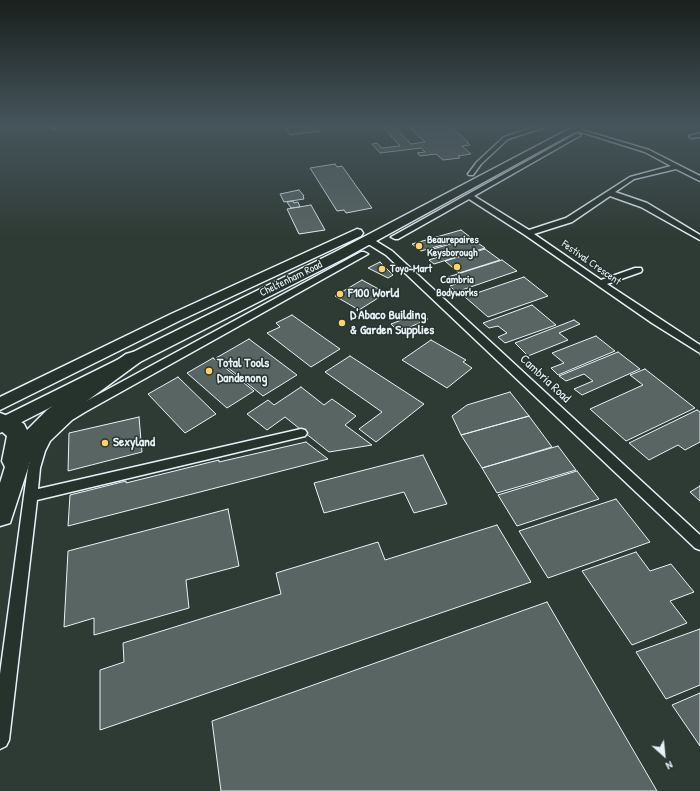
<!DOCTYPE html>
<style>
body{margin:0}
#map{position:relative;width:700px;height:791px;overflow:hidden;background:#2e3b35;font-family:"Patrick Hand",sans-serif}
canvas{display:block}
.north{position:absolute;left:644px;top:735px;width:40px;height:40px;-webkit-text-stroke:3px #26332d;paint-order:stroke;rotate:153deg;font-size:11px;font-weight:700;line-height:16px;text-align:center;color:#e8f1f8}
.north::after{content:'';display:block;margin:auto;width:14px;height:18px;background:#e8f1f8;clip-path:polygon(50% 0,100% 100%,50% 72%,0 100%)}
</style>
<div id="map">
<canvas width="700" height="791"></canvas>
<div class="north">N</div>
</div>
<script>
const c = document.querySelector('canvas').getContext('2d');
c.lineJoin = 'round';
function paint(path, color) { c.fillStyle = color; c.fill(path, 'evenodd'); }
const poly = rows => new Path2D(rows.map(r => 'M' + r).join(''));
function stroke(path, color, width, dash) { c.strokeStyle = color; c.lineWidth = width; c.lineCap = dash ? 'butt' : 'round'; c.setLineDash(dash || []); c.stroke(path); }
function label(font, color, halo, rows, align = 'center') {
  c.font = font + ' "Patrick Hand",sans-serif'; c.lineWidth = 3; c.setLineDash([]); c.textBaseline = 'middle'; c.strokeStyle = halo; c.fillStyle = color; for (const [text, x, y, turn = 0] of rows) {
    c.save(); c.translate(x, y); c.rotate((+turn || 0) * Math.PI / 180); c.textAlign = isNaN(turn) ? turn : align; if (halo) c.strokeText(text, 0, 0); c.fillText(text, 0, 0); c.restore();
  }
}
const building = poly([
 [285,127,317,127,320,131,290,135,285,127],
 [383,127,395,127,411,144,425,142,409,127,451,127,468,142,467,142,470,145,462,146,471,154,458,156,460,158,443,160,436,154,420,156,417,153,425,152,421,148,380,153,372,144,377,143,382,148,400,146,383,127],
 [335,164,337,167,342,166,372,208,346,213,344,210,337,211,310,168,335,164],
 [299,190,304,196,303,196,304,199,284,202,280,194,299,190],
 [293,201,294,203,298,202,300,207,291,208,287,202,293,201],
 [311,205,325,230,299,234,287,209,311,205],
 [461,230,470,237,421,251,412,244,461,230],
 [471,238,485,248,434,264,429,260,441,256,433,249,471,238],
 [485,249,500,260,459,273,445,261,485,249],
 [502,260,517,271,456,292,450,286,456,284,448,277,502,260],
 [380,262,393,275,388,278,368,268,380,262],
 [524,277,548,296,488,317,465,297,524,277],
 [362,280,386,293,359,310,335,296,362,280],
 [532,305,556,325,505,343,498,337,507,333,498,326,489,328,483,323,532,305],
 [292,315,340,349,311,367,267,333,280,327,276,323,292,315],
 [423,315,428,319,399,332,391,324,409,317,412,320,423,315],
 [574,320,580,324,559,333,568,340,528,356,515,343,574,320],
 [596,336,615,351,558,375,551,368,564,363,552,353,596,336],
 [249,339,297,375,263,396,216,358,249,339],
 [431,340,466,360,463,362,472,368,447,388,402,360,431,340],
 [618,352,640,369,582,395,574,389,593,381,584,374,566,381,559,376,618,352],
 [350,356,424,404,376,442,359,429,382,412,325,372,350,356],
 [213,358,254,391,227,408,187,373,213,358],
 [645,369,695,408,626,441,590,409,643,385,630,375,645,369],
 [178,377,216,414,185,433,148,394,178,377],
 [301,387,324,405,332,399,356,416,345,425,372,445,329,452,285,417,267,430,247,414,268,400,274,405,301,387],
 [510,392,529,416,461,435,452,416,467,405,510,392],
 [697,410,700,412,700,442,685,450,678,445,649,460,629,443,697,410],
 [529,416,552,447,482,468,461,435,529,416],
 [139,417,142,452,68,471,69,433,139,417],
 [306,442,328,459,68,526,70,495,126,481,126,483,219,460,219,462,306,442],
 [558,446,576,470,497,493,482,468,558,446],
 [423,455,447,504,414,513,404,492,324,513,314,483,423,455],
 [577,471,599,499,517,526,498,495,577,471],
 [700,486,700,501,690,492,700,486],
 [616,499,650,542,548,578,519,531,616,499],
 [228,509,239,566,186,580,189,608,94,635,94,618,64,627,68,551,228,509],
 [497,525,531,582,100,730,100,670,124,662,123,643,281,594,276,573,378,542,385,560,497,525],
 [636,552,650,571,671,564,694,592,670,601,687,623,632,645,582,571,636,552],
 [547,602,657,791,221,791,212,721,547,602],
 [700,629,700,685,666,699,636,652,700,629],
 [700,693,700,746,672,705,700,693]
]);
const minor = poly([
 [50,127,57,127,54,129,50,127],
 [535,127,545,127,508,139,481,164,473,175,469,175,468,174,477,162,504,137,535,127],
 [575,128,649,150,700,176,700,181,676,169,634,179,615,192,647,203,700,235,700,240,641,207,610,196,572,222,534,234,601,280,635,268,641,268,642,270,641,272,607,284,700,345,700,353,652,323,525,235,469,199,398,239,395,239,391,237,576,134,581,135,474,196,529,230,566,218,630,177,671,166,645,152,575,130,575,128],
 [700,133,700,137,692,138,689,136,700,133],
 [365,238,371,238,392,251,700,535,700,550,695,548,386,255,365,242,365,238],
 [361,252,364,252,368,254,85,412,72,420,50,441,45,451,40,468,38,489,301,429,305,430,307,433,305,436,301,437,37,500,9,740,6,746,0,749,0,674,24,496,28,468,33,451,42,435,64,414,77,406,361,252]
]);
const primary = poly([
 [573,127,584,127,345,258,0,433,0,418,335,252,573,127],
 [357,229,361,230,363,233,361,236,181,320,0,410,0,397,171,314,357,229]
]);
const motorway = poly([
 [133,352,140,354,142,358,140,362,61,420,45,438,30,462,10,523,0,526,0,483,5,467,2,461,7,436,0,430,0,413,18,420,24,424,27,430,47,410,126,354,133,352]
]);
const markers = [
 [419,246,4,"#ffd166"],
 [457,267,4,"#ffd166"],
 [382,269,4,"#ffd166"],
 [340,294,4,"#ffd166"],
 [342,323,4,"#ffd166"],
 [209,371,4,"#ffd166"],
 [105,443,4,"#ffd166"]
];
const farPoinames = [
 ["Beaurepaires",427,240],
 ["Keysborough",427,253],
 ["Toyo-Mart",390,269],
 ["Cambria",457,280,"center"],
 ["Bodyworks",457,293,"center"]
];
const farStreetnames = [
 ["Festival Crescent",591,263,35],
 ["Cheltenham Road",291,279,-26]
];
const poiNames = [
 ["F100 World",348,294],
 ["D'Abaco Building",350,316],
 ["& Garden Supplies",350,331],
 ["Total Tools",217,364],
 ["Dandenong",217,379],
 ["Sexyland",113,443]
];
const streetNames = [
 ["Cambria Road",545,379,43]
];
paint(building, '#596563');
stroke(building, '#e8f1f8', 1);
stroke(minor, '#e8f1f8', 3);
stroke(primary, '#e8f1f8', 3);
stroke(motorway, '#e8f1f8', 3);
paint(minor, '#26332d');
paint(primary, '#26332d');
paint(motorway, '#26332d');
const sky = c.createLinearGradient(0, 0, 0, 238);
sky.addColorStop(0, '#19201d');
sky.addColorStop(0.53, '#46555c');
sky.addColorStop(1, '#46555c00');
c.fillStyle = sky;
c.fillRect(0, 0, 700, 238);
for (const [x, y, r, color] of markers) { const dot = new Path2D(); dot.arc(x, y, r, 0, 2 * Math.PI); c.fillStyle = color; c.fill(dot); stroke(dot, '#26332d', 1.5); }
label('bold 11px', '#e8f1f8', '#26332d', farPoinames, 'left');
label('11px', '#e8f1f8', '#26332d', farStreetnames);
label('bold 13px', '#e8f1f8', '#26332d', poiNames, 'left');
label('13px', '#e8f1f8', '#26332d', streetNames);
</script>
